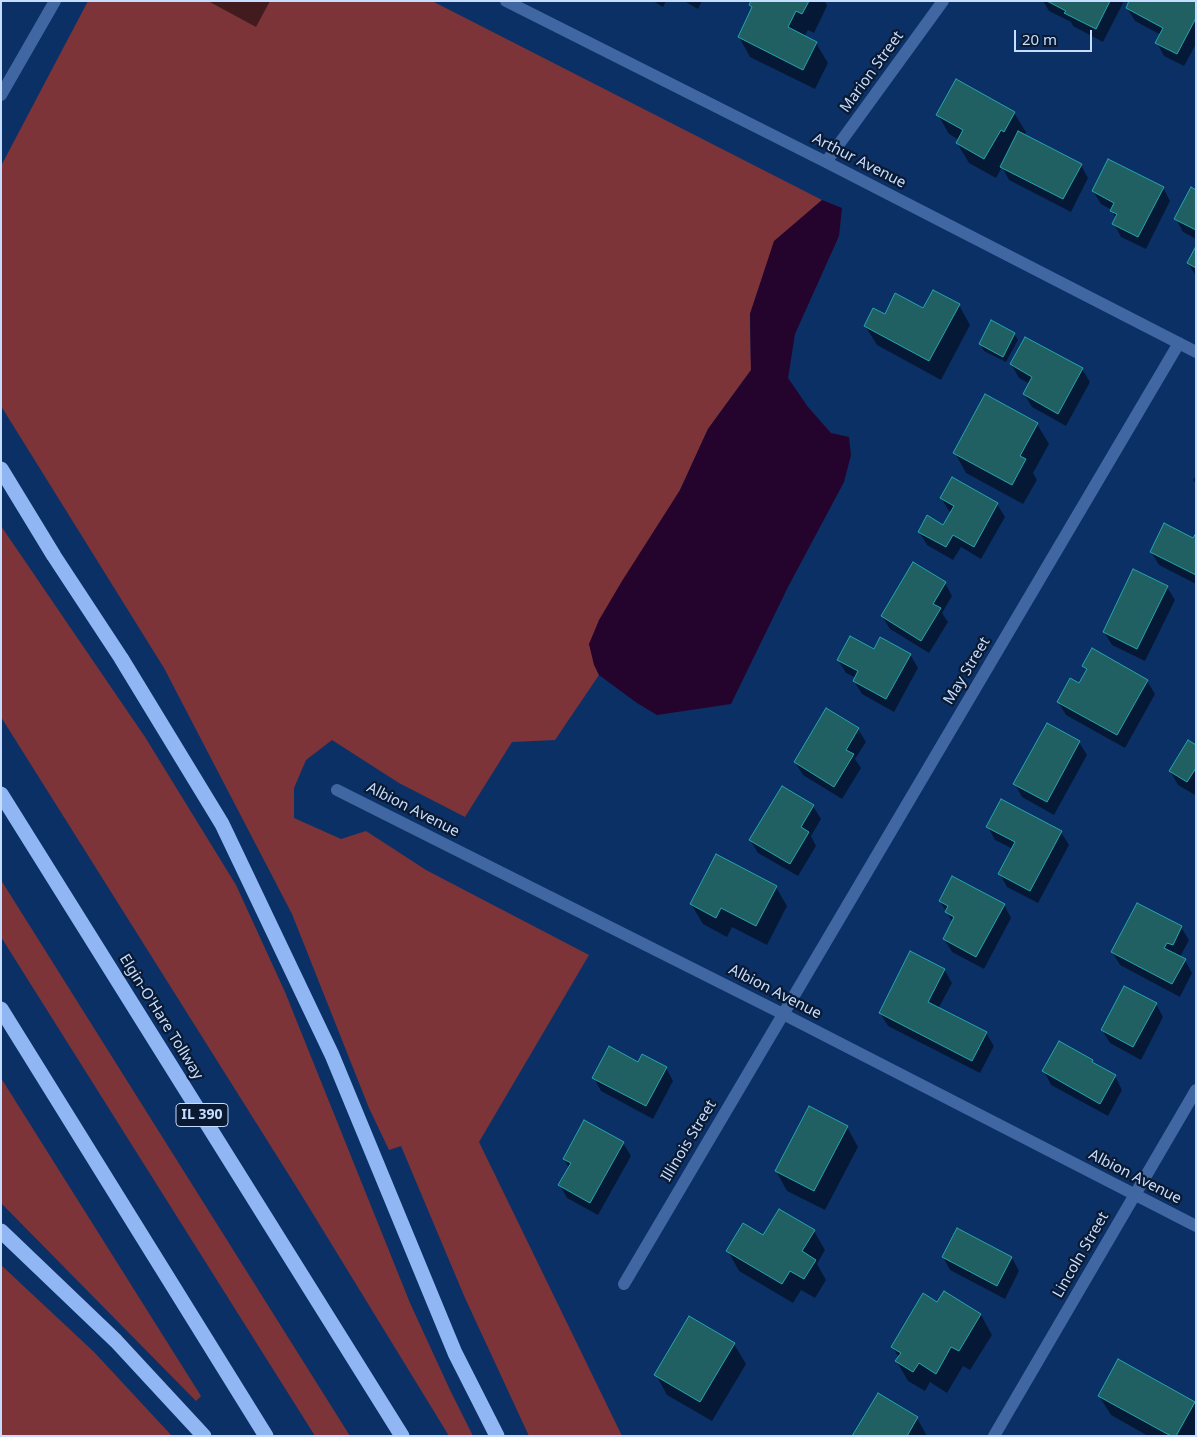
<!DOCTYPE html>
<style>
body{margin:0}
#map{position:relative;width:1197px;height:1437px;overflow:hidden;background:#0b3066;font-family:"Noto Sans",sans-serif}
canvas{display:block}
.frame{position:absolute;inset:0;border:2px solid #c7ddff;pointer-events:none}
.scale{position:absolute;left:1014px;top:30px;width:78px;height:22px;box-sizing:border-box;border:2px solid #c7ddff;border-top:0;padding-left:6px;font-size:15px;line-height:18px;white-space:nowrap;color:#c7ddff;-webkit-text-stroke:4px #0a1a32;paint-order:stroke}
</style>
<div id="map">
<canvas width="1197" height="1437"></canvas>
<div class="frame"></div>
<div class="scale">20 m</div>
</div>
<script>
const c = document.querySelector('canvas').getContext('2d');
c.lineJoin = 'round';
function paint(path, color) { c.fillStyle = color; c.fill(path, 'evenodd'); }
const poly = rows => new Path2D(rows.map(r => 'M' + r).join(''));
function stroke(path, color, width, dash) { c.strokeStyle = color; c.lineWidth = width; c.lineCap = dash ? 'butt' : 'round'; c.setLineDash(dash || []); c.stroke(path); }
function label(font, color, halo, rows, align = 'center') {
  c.font = font + ' "Noto Sans",sans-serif'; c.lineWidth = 4.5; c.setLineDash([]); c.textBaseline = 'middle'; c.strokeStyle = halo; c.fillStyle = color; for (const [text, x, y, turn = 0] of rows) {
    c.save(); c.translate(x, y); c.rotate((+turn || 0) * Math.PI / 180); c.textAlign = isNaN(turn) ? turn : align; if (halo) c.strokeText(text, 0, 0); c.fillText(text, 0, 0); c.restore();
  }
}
const green = poly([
 [88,1,432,1,822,200,774,242,750,314,751,370,708,429,680,490,589,644,599,675,555,740,512,742,465,817,399,783,332,740,306,760,294,788,294,818,341,839,366,831,426,870,589,955,479,1142,622,1436,529,1436,465,1298,401,1146,389,1150,369,1108,292,914,164,668,1,406,1,166],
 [1,526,145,737,236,885,285,992,410,1303,450,1390,473,1436,449,1436,299,1191,1,717],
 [1,880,350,1436,315,1436,1,937],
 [1,1078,201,1396,196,1401,1,1203],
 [1,1265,94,1352,172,1436,1,1436]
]);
const water = poly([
 [822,200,842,208,839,236,795,334,788,378,808,407,831,433,849,437,851,455,844,482,788,587,731,704,657,715,637,703,599,675,594,665,589,644,599,620,622,581,680,490,708,429,751,370,750,314,774,241]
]);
const shadow = poly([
 [208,1,270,1,256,27],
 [653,1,666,1,663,7],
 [684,1,702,1,698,9],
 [752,1,825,1,827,6,814,33,808,30,804,37,816,43,828,63,815,89,750,57,739,37,753,10,750,5],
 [1043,1,1124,1,1103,42,1073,26,1071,22,1049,11],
 [1196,1,1196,44,1184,66,1164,56,1157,43,1161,35,1135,21,1127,8],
 [1014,113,1026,132,1024,136,1081,165,1088,178,1071,212,1009,180,1002,167,996,178,969,163,957,143,959,140,949,134,938,115],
 [1163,187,1170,201,1146,249,1121,237,1114,224,1116,219,1112,210,1101,204,1093,191],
 [1196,191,1196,239,1183,232,1176,219],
 [1196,249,1196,276,1188,263],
 [959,305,970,325,941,380,877,345,865,326,885,316],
 [992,322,1014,334,1018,340,1006,362,984,351,980,344],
 [1011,364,1082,369,1090,382,1066,426,1032,407,1024,394,1030,384,1019,378],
 [1037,424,1049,444,1033,473,1037,480,1023,504,966,473,955,453],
 [1196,475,1196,484,1193,480],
 [941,498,997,504,1005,517,981,559,961,547,953,560,927,545,919,532,944,526,952,513,949,511],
 [1196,536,1196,584,1159,565,1151,552,1194,539],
 [945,583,952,596,942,613,948,622,929,653,890,629,882,616],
 [1167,587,1175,600,1145,661,1112,645,1104,632],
 [874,651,910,654,918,668,894,712,862,694,854,681,856,678,846,673,838,660],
 [1084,666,1147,681,1155,694,1125,748,1066,715,1058,702,1080,684,1087,672],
 [858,729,866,742,855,759,861,768,842,799,803,775,795,762],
 [1079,742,1087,755,1054,815,1022,797,1015,784],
 [1196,746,1196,793,1195,795,1178,785,1170,771],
 [813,806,821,819,811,836,816,846,798,876,758,853,750,840],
 [988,827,1061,832,1069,845,1038,903,1007,887,1000,874,1013,849,995,840],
 [776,887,787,906,767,945,732,927,727,937,703,924,691,904],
 [940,901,1004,905,1011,918,984,969,952,952,944,939,953,923],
 [1181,927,1189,940,1180,957,1185,960,1192,973,1180,997,1120,965,1112,952],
 [944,969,952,983,938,1009,986,1033,994,1046,980,1073,888,1026,880,1013],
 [1156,1004,1163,1017,1141,1060,1110,1043,1102,1030],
 [1093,1061,1095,1066,1115,1076,1122,1090,1108,1116,1051,1085,1044,1071],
 [638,1064,666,1068,673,1081,653,1119,601,1091,594,1078],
 [847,1127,858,1147,825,1210,787,1191,776,1171],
 [623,1143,631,1156,598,1215,567,1198,560,1185,569,1168,564,1159],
 [958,1230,1012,1258,1019,1271,1005,1299,950,1270,943,1257],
 [814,1231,825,1250,817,1264,826,1280,815,1298,801,1290,793,1303,739,1271,728,1251,764,1237],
 [944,1293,981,1315,992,1335,970,1370,963,1366,947,1393,930,1382,925,1391,908,1381,897,1362,899,1358,893,1347,938,1303],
 [734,1344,746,1364,712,1421,667,1395,656,1375],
 [1099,1396,1194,1402,1196,1405,1196,1436,1148,1436,1111,1415],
 [917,1418,927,1436,853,1436]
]);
const building = poly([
 [751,1,809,1,802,14,796,11,788,27,817,42,803,70,738,37,752,7,749,5,751,1],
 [1047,1,1110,1,1096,29,1064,13,1066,11,1047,1],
 [1129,1,1196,1,1196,18,1177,54,1155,43,1163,28,1126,8,1129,1],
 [956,79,1015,112,1004,132,1001,130,984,159,956,143,963,130,936,115,956,79],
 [1018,131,1082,164,1063,199,1000,167,1018,131],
 [1108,159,1164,187,1138,237,1112,224,1117,214,1110,211,1114,203,1092,191,1108,159],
 [1191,187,1196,190,1196,230,1174,219,1191,187],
 [1196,246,1196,268,1187,263,1196,246],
 [933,290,960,304,929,361,864,326,873,308,885,314,895,293,923,308,933,290],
 [991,320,1015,333,1003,357,979,344,991,320],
 [1025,337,1083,368,1058,414,1023,394,1032,377,1010,364,1025,337],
 [985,394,1038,423,1020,456,1026,459,1012,485,953,453,985,394],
 [952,477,998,503,974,547,953,535,946,547,918,532,927,515,943,525,954,506,940,498,952,477],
 [1164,523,1193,538,1196,533,1196,575,1150,552,1164,523],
 [913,562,946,582,933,604,941,608,921,641,881,616,913,562],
 [1133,569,1168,586,1137,649,1103,632,1133,569],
 [850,636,874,649,880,637,911,654,886,699,853,681,858,671,837,660,850,636],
 [1092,648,1148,680,1117,735,1057,702,1070,678,1079,683,1087,669,1082,666,1092,648],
 [826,708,859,728,846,750,854,754,834,787,794,762,826,708],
 [1047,723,1080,741,1047,802,1013,784,1047,723],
 [1188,740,1196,745,1196,768,1187,782,1169,771,1188,740],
 [782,786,814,805,801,827,809,832,790,864,749,840,782,786],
 [1001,799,1062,831,1030,891,998,874,1015,842,986,827,1001,799],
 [716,854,777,886,756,926,721,908,716,918,690,904,716,854],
 [952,876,1005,904,976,957,943,939,954,917,945,912,948,906,939,901,952,876],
 [1137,903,1182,926,1173,945,1167,943,1164,948,1186,959,1172,984,1111,952,1137,903],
 [910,951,945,969,928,1002,987,1032,972,1061,879,1013,910,951],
 [1124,986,1157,1003,1133,1047,1101,1030,1124,986],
 [1059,1041,1093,1060,1092,1062,1116,1075,1100,1104,1042,1071,1059,1041],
 [609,1046,638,1062,642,1054,667,1067,646,1106,592,1078,609,1046],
 [809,1106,848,1126,814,1191,775,1171,809,1106],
 [584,1120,624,1142,590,1203,558,1185,571,1163,563,1159,584,1120],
 [779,1209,815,1230,802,1251,816,1260,804,1279,790,1271,782,1284,726,1251,743,1223,763,1235,779,1209],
 [957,1228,1012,1257,997,1286,942,1257,957,1228],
 [944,1291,981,1314,959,1351,951,1347,936,1374,919,1363,913,1372,895,1361,901,1353,891,1347,923,1293,937,1302,944,1291],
 [689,1316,735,1343,700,1402,654,1375,689,1316],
 [1118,1359,1195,1402,1176,1436,1171,1436,1098,1396,1118,1359],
 [878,1393,918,1417,907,1436,852,1436,878,1393]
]);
const minor = poly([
 [506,1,826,162,1196,352],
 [826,162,943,1],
 [337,790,783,1014,1196,1226],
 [624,1284,1179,343],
 [994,1436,1196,1090]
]);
const secondary = poly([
 [1,95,55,1]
]);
const motorway = poly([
 [1,469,54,556,121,658,222,824,332,1055,455,1353,497,1436],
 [1,794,402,1436],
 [1,1009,266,1436],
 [1,1231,116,1341,204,1436]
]);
const shields = [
 [202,1115,52]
];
const shieldNames = [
 ["IL 390",202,1115]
];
const streetNames = [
 ["Marion Street",872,72,-54],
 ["Arthur Avenue",859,161,27],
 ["May Street",967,671,-59],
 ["Albion Avenue",413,810,27],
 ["Albion Avenue",775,992,27],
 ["Elgin-O'Hare Tollway",161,1017,58],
 ["Illinois Street",689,1141,-59],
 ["Albion Avenue",1135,1177,27],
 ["Lincoln Street",1081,1255,-60]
];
paint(green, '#7d3439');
paint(water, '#24042c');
paint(shadow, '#0007');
paint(building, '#216062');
stroke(building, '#25a6ab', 1);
stroke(minor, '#4167a3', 12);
stroke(secondary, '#4167a3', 12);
stroke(motorway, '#90b7f4', 15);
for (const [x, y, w] of shields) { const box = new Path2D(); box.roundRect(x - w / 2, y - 11.5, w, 23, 4); c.fillStyle = '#0a1a32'; c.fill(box); stroke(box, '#c7ddff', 1); }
label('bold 14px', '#c7ddff', null, shieldNames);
label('15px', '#c7ddff', '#0a1a32', streetNames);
</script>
